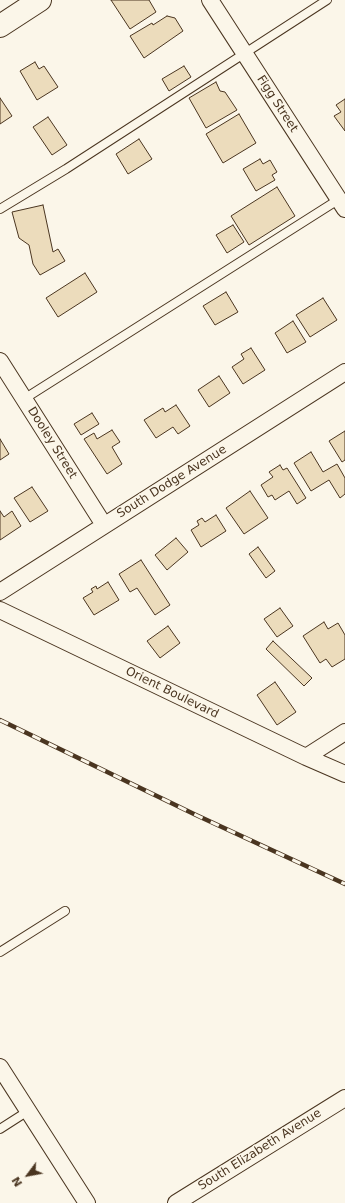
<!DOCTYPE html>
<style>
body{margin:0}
#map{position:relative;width:345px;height:1203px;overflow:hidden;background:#fbf6e9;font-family:"DejaVu Sans",sans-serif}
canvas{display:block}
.north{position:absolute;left:8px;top:1155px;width:40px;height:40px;-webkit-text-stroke:3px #fbf6e9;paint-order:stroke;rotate:238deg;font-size:11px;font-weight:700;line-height:16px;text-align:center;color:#4a3520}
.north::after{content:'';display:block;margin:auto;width:14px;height:18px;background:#4a3520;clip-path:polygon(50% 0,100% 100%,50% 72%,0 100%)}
</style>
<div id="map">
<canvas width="345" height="1203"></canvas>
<div class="north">N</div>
</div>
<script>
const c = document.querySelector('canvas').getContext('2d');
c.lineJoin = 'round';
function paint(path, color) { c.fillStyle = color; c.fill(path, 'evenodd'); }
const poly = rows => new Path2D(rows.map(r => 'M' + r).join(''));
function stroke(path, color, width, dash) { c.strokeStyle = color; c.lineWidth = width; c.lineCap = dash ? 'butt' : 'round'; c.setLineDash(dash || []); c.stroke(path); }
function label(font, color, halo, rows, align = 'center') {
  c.font = font + ' "DejaVu Sans",sans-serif'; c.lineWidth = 3; c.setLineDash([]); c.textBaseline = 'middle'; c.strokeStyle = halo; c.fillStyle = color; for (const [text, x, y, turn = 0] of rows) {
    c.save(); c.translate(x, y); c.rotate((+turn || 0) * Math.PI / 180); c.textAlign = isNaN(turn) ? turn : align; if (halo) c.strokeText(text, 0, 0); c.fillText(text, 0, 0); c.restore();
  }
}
const building = poly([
 [111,0,149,0,156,12,130,29,111,0],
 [167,16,175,18,183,31,144,58,130,36,152,23,153,25,167,16],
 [35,62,39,69,44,66,58,87,37,100,20,71,35,62],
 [184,66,191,77,169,91,162,79,184,66],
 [216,82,220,91,225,92,237,110,206,128,189,98,216,82],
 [0,98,12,116,0,124,0,98],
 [345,99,345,131,334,116,341,112,336,105,345,99],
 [239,114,256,143,223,163,206,134,239,114],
 [48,117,67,145,52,155,33,127,48,117],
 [139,139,152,159,128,174,116,154,139,139],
 [260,159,263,164,270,160,277,172,272,175,275,180,256,191,243,169,260,159],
 [277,187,295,216,249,245,231,216,277,187],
 [43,205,53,252,58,249,65,261,40,275,33,264,29,245,19,238,12,212,43,205],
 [233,225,244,242,227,253,216,235,233,225],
 [85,273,97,292,58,317,46,298,85,273],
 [226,292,238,312,215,325,203,306,226,292],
 [323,298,337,320,310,337,296,315,323,298],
 [293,321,306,342,287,353,275,333,293,321],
 [251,348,265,370,243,384,232,367,244,359,241,354,251,348],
 [219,376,230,393,209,407,198,390,219,376],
 [176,405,190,426,178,434,173,427,156,438,144,420,163,408,165,412,176,405],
 [92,413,99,424,81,435,74,424,92,413],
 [112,430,120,442,112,447,122,464,107,474,84,439,94,433,97,439,112,430],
 [345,431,345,460,342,462,329,441,345,431],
 [0,439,9,454,0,460,0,439],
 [311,452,323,472,337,464,345,478,345,494,340,498,329,480,311,491,294,463,311,452],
 [280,465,283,470,287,468,306,498,297,504,289,491,275,500,272,495,268,497,261,485,273,477,269,472,280,465],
 [32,487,48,511,30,522,14,498,32,487],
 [250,491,268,518,244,534,226,508,250,491],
 [0,511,4,517,12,511,21,526,0,540,0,511],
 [216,515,226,531,201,547,191,530,199,525,197,521,202,518,205,522,216,515],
 [176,538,188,552,167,570,155,555,176,538],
 [258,547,275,571,266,578,249,554,258,547],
 [141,560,170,605,155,615,137,588,130,592,119,574,141,560],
 [108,582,119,600,94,615,83,598,93,592,91,589,96,586,97,589,108,582],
 [280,608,293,626,277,637,264,619,280,608],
 [324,622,328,629,338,623,345,635,345,659,332,667,326,659,320,663,303,636,324,622],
 [168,626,180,643,160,658,147,641,168,626],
 [273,641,312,678,304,686,266,649,273,641],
 [275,682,296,712,277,725,257,695,275,682]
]);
const lane = poly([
 [0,209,66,169,327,0],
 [24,399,341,198],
 [0,952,65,911],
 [0,1129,28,1111]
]);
const street = poly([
 [210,0,345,209],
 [0,361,104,525],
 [0,592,345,372],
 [0,610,306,757,345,774],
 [306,757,345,732],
 [0,1067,87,1203],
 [176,1203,345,1098]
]);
const secondary = poly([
 [0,26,40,0]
]);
const rail = poly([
 [0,720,196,815,345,884]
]);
const streetNames = [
 ["Figg Street",277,104,57],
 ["Dooley Street",52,443,58],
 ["South Dodge Avenue",172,482,-32],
 ["Orient Boulevard",172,693,26],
 ["South Elizabeth Avenue",260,1150,-32]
];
paint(building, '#ecdcbc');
stroke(building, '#4a3520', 1);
stroke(lane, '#4a3520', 10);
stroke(street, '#4a3520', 18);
stroke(secondary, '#4a3520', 24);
stroke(lane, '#fbf6e9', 8);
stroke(street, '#fbf6e9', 16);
stroke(secondary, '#fbf6e9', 22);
stroke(rail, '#4a3520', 4.5);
stroke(rail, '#fbf6e9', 3, [9]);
label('12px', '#4a3520', '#fbf6e9', streetNames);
</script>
